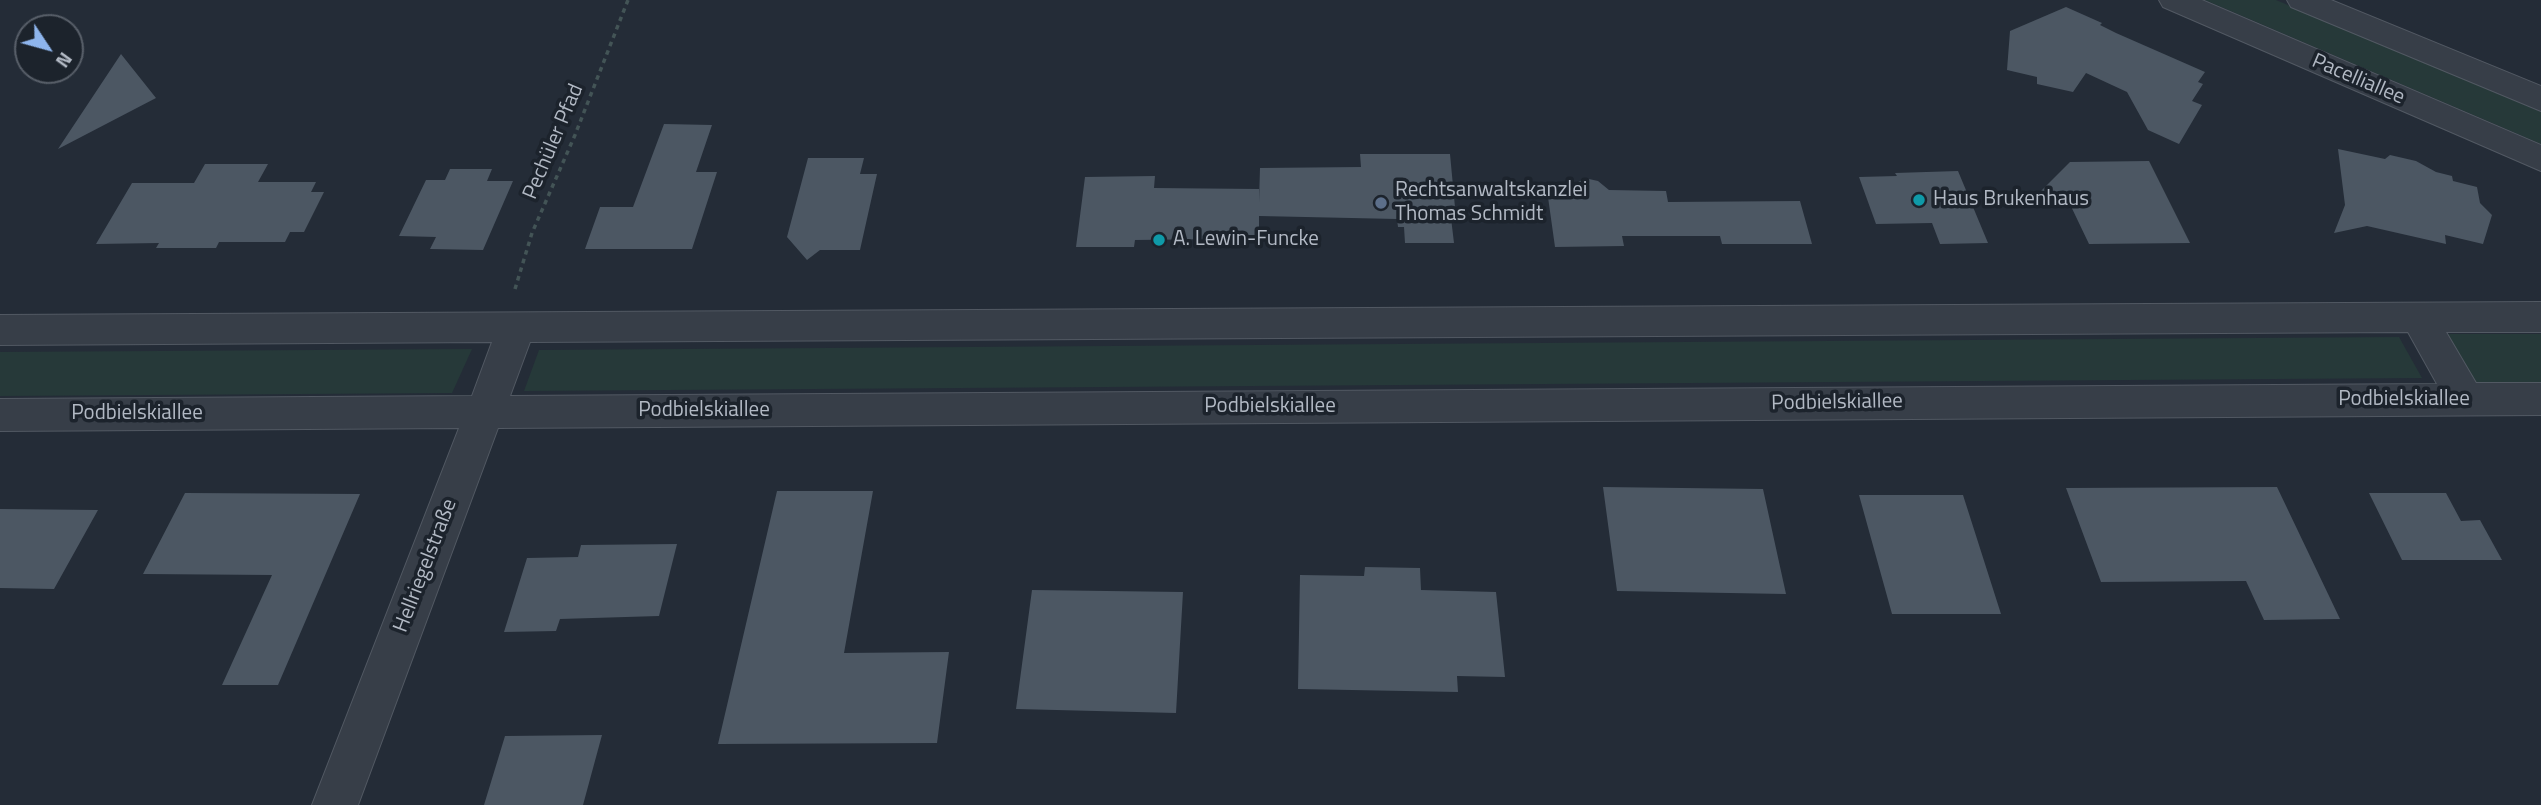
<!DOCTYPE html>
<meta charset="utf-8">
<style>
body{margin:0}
#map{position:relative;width:2541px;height:805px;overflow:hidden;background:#242c37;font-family:"Titillium Web",sans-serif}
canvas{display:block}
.north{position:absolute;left:14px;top:14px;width:70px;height:70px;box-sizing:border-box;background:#1c232c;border:2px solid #585f69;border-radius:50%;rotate:126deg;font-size:19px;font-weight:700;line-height:28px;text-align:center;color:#b2b9c4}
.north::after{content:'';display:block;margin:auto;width:24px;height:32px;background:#8eb5ed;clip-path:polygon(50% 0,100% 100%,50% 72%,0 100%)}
</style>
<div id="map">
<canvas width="2541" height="805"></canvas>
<div class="north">N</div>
</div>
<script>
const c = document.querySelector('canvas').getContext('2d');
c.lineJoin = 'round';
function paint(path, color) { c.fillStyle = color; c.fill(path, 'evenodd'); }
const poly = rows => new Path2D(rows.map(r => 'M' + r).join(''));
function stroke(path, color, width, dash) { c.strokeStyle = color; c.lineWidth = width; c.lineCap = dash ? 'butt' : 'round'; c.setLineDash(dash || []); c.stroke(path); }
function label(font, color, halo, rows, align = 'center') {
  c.font = font + ' "Titillium Web",sans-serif'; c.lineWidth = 7; c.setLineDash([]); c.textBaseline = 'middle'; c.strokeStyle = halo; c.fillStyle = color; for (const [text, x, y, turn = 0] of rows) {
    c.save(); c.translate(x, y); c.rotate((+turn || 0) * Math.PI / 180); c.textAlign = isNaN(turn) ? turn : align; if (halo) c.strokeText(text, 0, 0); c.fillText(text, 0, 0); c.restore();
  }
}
const green = poly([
 [2205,0,2276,0,2541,112,2541,144],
 [2450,334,2541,334,2541,383,2473,382,2445,335],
 [2399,337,2422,378,524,391,539,350],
 [472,349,452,393,0,396,0,352]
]);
const building = poly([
 [2066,7,2102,23,2100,25,2116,33,2205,72,2198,82,2203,84,2192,101,2202,105,2179,144,2148,130,2127,92,2086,73,2073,92,2037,84,2037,77,2007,70,2010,31],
 [121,54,156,98,58,149],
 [664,124,712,125,696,172,717,172,692,249,585,249,600,207,633,207],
 [2338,149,2385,159,2390,155,2416,161,2436,172,2452,176,2453,181,2477,187,2480,203,2492,215,2483,244,2445,235,2446,244,2367,226,2334,233,2345,205],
 [1360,154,1450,154,1456,218,1451,218,1454,243,1405,243,1404,227,1398,227,1397,219,1259,216,1259,242,1223,242,1223,239,1135,240,1134,247,1076,247,1085,177,1155,176,1154,188,1259,189,1259,202,1260,168,1361,167],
 [808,158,864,158,860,174,877,174,860,250,820,250,807,260,787,237],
 [2149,161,2190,243,2089,244,2067,198,2041,191,2070,162],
 [205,164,268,164,258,182,316,182,311,192,324,192,304,232,290,232,285,242,219,242,216,248,156,248,159,243,96,244,132,183,194,183],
 [450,169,492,169,487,181,513,181,483,250,430,249,436,237,399,236,426,180,445,180],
 [1958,171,1988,243,1940,244,1932,223,1876,224,1859,177,1897,176,1895,173],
 [1589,179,1598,181,1609,190,1666,191,1668,202,1800,201,1812,244,1722,244,1720,236,1622,236,1624,246,1555,247,1547,190,1563,190,1582,180],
 [1603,487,1763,489,1786,594,1617,591],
 [2277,487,2340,619,2264,620,2246,581,2101,582,2066,488],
 [777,491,873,491,844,653,949,652,937,743,718,744],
 [185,493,360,494,278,685,222,685,272,575,143,574],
 [2369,493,2446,493,2461,521,2480,520,2502,560,2402,560],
 [1859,495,1963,495,2001,614,1892,614],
 [0,509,98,510,54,589,0,588],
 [677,544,659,616,560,619,556,631,504,632,527,558,578,557,581,545],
 [1365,567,1420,568,1421,590,1496,592,1505,677,1457,676,1458,692,1298,689,1300,575,1364,576],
 [1032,590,1183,592,1176,713,1016,709],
 [602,735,583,805,484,805,505,736]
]);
const path = poly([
 [515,289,532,233,575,135,628,0]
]);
const minor = poly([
 [2159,0,2202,0,2541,145,2541,171,2163,7,2159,0],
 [2287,0,2331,0,2541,86,2541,111,2291,7,2287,0],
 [2541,302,2541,332,2446,332,2476,383,2541,383,2541,415,498,428,358,805,312,805,459,428,0,431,0,399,472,396,492,342,0,345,0,315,2541,302],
 [2408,332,2437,384,510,396,530,342,2408,332]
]);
const markers = [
 [1919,200,7,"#0f9aa8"],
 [1381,203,7,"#5c6f8a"],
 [1159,240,7,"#0f9aa8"]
];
const streetNames = [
 ["Pacelliallee",2358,80,23],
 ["Pechüler Pfad",554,142,-67],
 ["Podbielskiallee",2404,400],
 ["Podbielskiallee",1837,403,-1],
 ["Podbielskiallee",1270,407],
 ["Podbielskiallee",704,411],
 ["Podbielskiallee",137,414],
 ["Hellriegelstraße",426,566,-69]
];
const poiNames = [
 ["Rechtsanwaltskanzlei",1395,191],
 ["Thomas Schmidt",1395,215],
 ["Haus Brukenhaus",1933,200],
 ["A. Lewin-Funcke",1173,240]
];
paint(green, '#263939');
paint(building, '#4c5763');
stroke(minor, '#525963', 2);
stroke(path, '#435456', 3.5, [4.5, 4.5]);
paint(minor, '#373e48');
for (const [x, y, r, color] of markers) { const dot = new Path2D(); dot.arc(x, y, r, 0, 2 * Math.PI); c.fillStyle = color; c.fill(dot); stroke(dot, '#1c232c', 2.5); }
label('21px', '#b2b9c4', '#1c232c', streetNames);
label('21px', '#b2b9c4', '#1c232c', poiNames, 'left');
</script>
